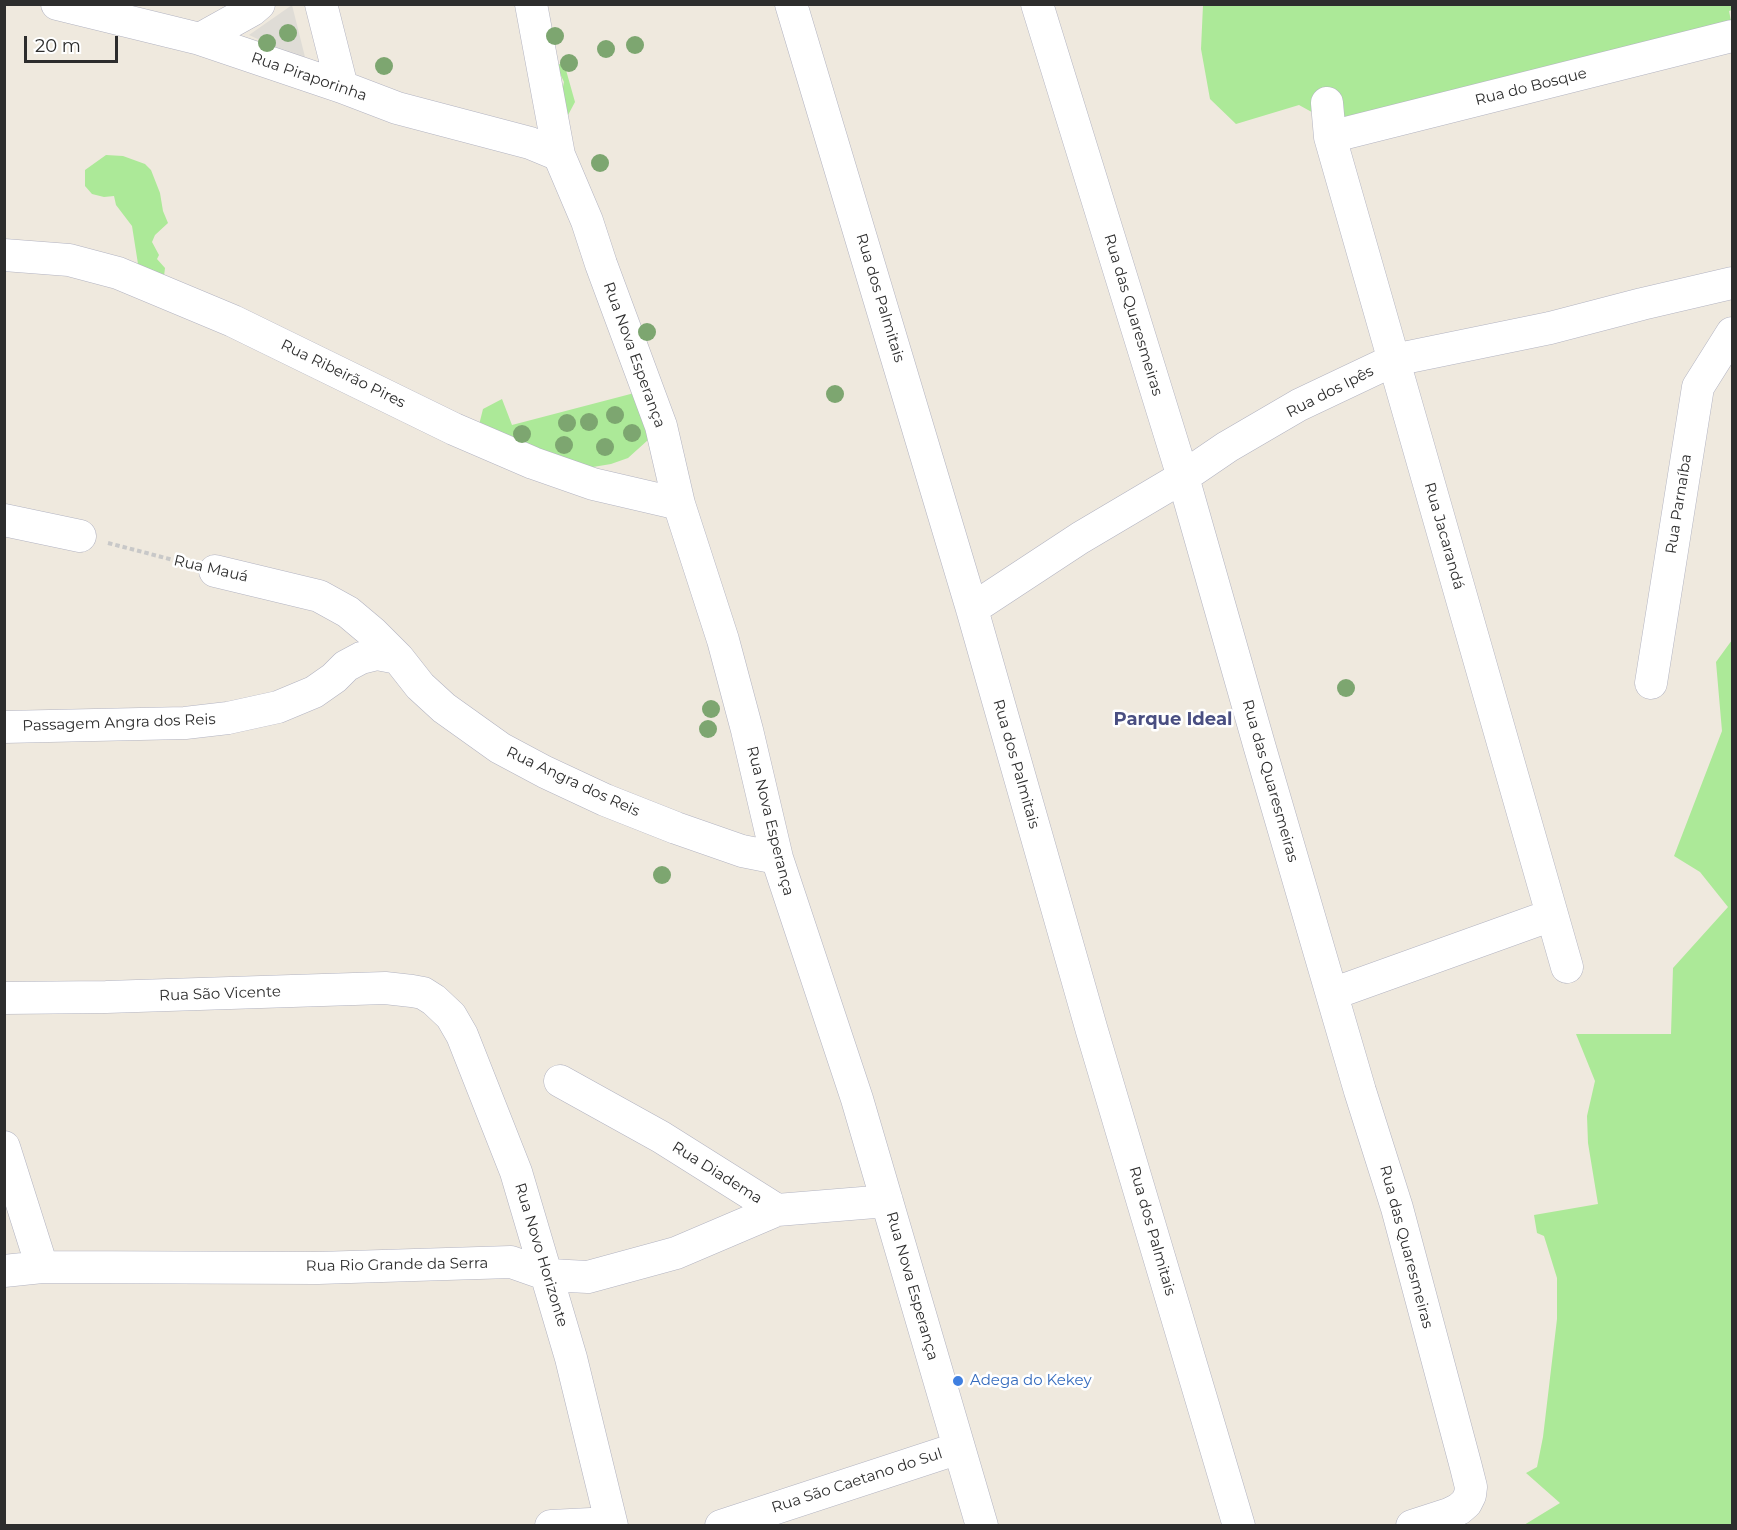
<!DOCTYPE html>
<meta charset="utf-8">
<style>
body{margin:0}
#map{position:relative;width:1737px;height:1530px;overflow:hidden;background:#efe9de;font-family:Montserrat,sans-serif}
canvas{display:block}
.frame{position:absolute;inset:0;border:6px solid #2d2d2d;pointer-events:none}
.scale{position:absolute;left:24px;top:36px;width:94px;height:27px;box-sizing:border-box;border:3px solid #2d2d2d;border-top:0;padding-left:8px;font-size:18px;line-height:21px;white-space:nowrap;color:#2d2d2d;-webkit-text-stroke:4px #fff;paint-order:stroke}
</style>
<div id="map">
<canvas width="1737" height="1530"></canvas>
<div class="frame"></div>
<div class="scale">20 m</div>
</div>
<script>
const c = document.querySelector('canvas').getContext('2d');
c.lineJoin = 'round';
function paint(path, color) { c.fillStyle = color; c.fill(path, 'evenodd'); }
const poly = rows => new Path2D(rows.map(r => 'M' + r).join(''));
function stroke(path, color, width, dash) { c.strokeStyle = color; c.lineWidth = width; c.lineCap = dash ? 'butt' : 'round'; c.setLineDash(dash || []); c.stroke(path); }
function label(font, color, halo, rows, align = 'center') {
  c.font = font + ' Montserrat,sans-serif'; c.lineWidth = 5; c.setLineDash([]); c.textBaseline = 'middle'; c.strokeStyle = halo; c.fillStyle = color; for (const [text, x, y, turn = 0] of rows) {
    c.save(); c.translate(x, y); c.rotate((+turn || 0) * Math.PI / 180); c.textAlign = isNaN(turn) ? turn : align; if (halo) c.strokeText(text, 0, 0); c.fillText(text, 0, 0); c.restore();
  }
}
const green = poly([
 [1203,5,1732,5,1732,10,1729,11,1732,26,1337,126,1299,105,1236,124,1210,99,1201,49],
 [564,63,575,102,567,117,562,91,564,82,556,65],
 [106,155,123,156,145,164,151,170,160,193,163,211,168,223,155,235,152,242,159,255,157,259,165,268,164,276,141,267,138,264,132,226,116,205,114,196,104,197,92,194,85,186,85,170],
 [642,391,648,440,628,458,611,464,569,471,479,425,483,409,502,399,512,425],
 [1732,640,1732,1525,1524,1525,1560,1503,1526,1473,1537,1467,1543,1437,1557,1319,1557,1278,1544,1236,1537,1233,1534,1215,1598,1204,1588,1143,1587,1116,1595,1081,1576,1034,1671,1034,1673,968,1728,907,1700,872,1674,856,1722,731,1716,662]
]);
const plaza = poly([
 [292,5,306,61,249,35]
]);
const path = poly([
 [108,543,185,563]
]);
const minor = poly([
 [57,4,200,39,342,87,397,108,530,143,559,155],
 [321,4,342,87],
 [531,4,559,155,587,221,601,264,661,426,679,504,723,640,747,730,777,858,857,1099,982,1526],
 [791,4,972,609,1092,1031,1239,1526],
 [1037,4,1183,477,1260,748,1360,1091,1397,1208,1466,1467,1471,1487,1470,1495,1466,1503,1459,1509,1449,1514,1412,1526],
 [200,39,252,10,259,4],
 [1327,103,1330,137,1567,967],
 [1330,137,1732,36],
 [4,255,69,260,118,273,233,321,454,429,533,463,593,484,679,504],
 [4,520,80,536],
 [215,571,319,596,348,612,373,633,398,658,420,686,444,708,500,748,545,772,605,800,676,828,742,851,777,858],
 [972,609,1080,538,1183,477,1227,447,1299,405,1394,360,1550,328,1642,304,1732,283],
 [1651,683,1698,387,1732,333],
 [4,727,185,723,228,718,278,707,314,692,334,678,346,666,361,658,377,654,398,658],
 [1332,994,1552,915],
 [4,998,106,997,385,988,412,991,423,993,434,1000,451,1016,462,1035,516,1172,571,1358,612,1526],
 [560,1081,661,1137,777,1210,887,1201],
 [4,1147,42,1267],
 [4,1271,42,1267,318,1268,511,1262,548,1275,588,1277,676,1253,777,1210],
 [551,1526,611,1523],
 [721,1526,959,1448]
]);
const trees = [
 [288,33],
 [555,36],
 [267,43],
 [635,45],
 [606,49],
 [569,63],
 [384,66],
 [600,163],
 [647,332],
 [835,394],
 [615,415],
 [589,422],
 [567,423],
 [632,433],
 [522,434],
 [564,445],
 [605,447],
 [1346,688],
 [711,709],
 [708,729],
 [662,875]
];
const markers = [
 [958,1381,6,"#3f7fe0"]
];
const streetNames = [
 ["Rua Piraporinha",309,77,19],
 ["Rua do Bosque",1531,87,-14],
 ["Rua dos Palmitais",880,298,73],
 ["Rua das Quaresmeiras",1133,315,73],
 ["Rua Nova Esperança",634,355,70],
 ["Rua Ribeirão Pires",343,374,26],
 ["Rua dos Ipês",1330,392,-27],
 ["Rua Parnaíba",1679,504,-81],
 ["Rua Jacarandá",1444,536,74],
 ["Rua Mauá",211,569,13],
 ["Passagem Angra dos Reis",119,723,-2],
 ["Rua dos Palmitais",1016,764,74],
 ["Rua das Quaresmeiras",1270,781,74],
 ["Rua Angra dos Reis",573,782,25],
 ["Rua Nova Esperança",770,821,76],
 ["Rua São Vicente",220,994,-2],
 ["Rua Diadema",717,1173,32],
 ["Rua dos Palmitais",1152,1231,74],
 ["Rua das Quaresmeiras",1406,1247,75],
 ["Rua Novo Horizonte",541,1255,73],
 ["Rua Rio Grande da Serra",397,1265,-1],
 ["Rua Nova Esperança",912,1286,74],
 ["Rua São Caetano do Sul",857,1481,-18]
];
const shopNames = [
 ["Adega do Kekey",970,1381]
];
const quarterNames = [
 ["Parque Ideal",1173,720]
];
paint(green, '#ace998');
paint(plaza, '#dfdcd6');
stroke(minor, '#b2b3c1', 33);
stroke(path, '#c8c8c8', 4, [4.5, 3]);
stroke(minor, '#fff', 32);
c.fillStyle = '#7da670';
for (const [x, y] of trees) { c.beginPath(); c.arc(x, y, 9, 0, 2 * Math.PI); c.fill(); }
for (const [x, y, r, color] of markers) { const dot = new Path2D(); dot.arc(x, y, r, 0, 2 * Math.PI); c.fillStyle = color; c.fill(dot); stroke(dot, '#fff', 2); }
label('15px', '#2d2d2d', '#fff', streetNames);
label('15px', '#366cbe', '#fff', shopNames, 'left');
label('bold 18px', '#494e81', '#fff', quarterNames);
</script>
